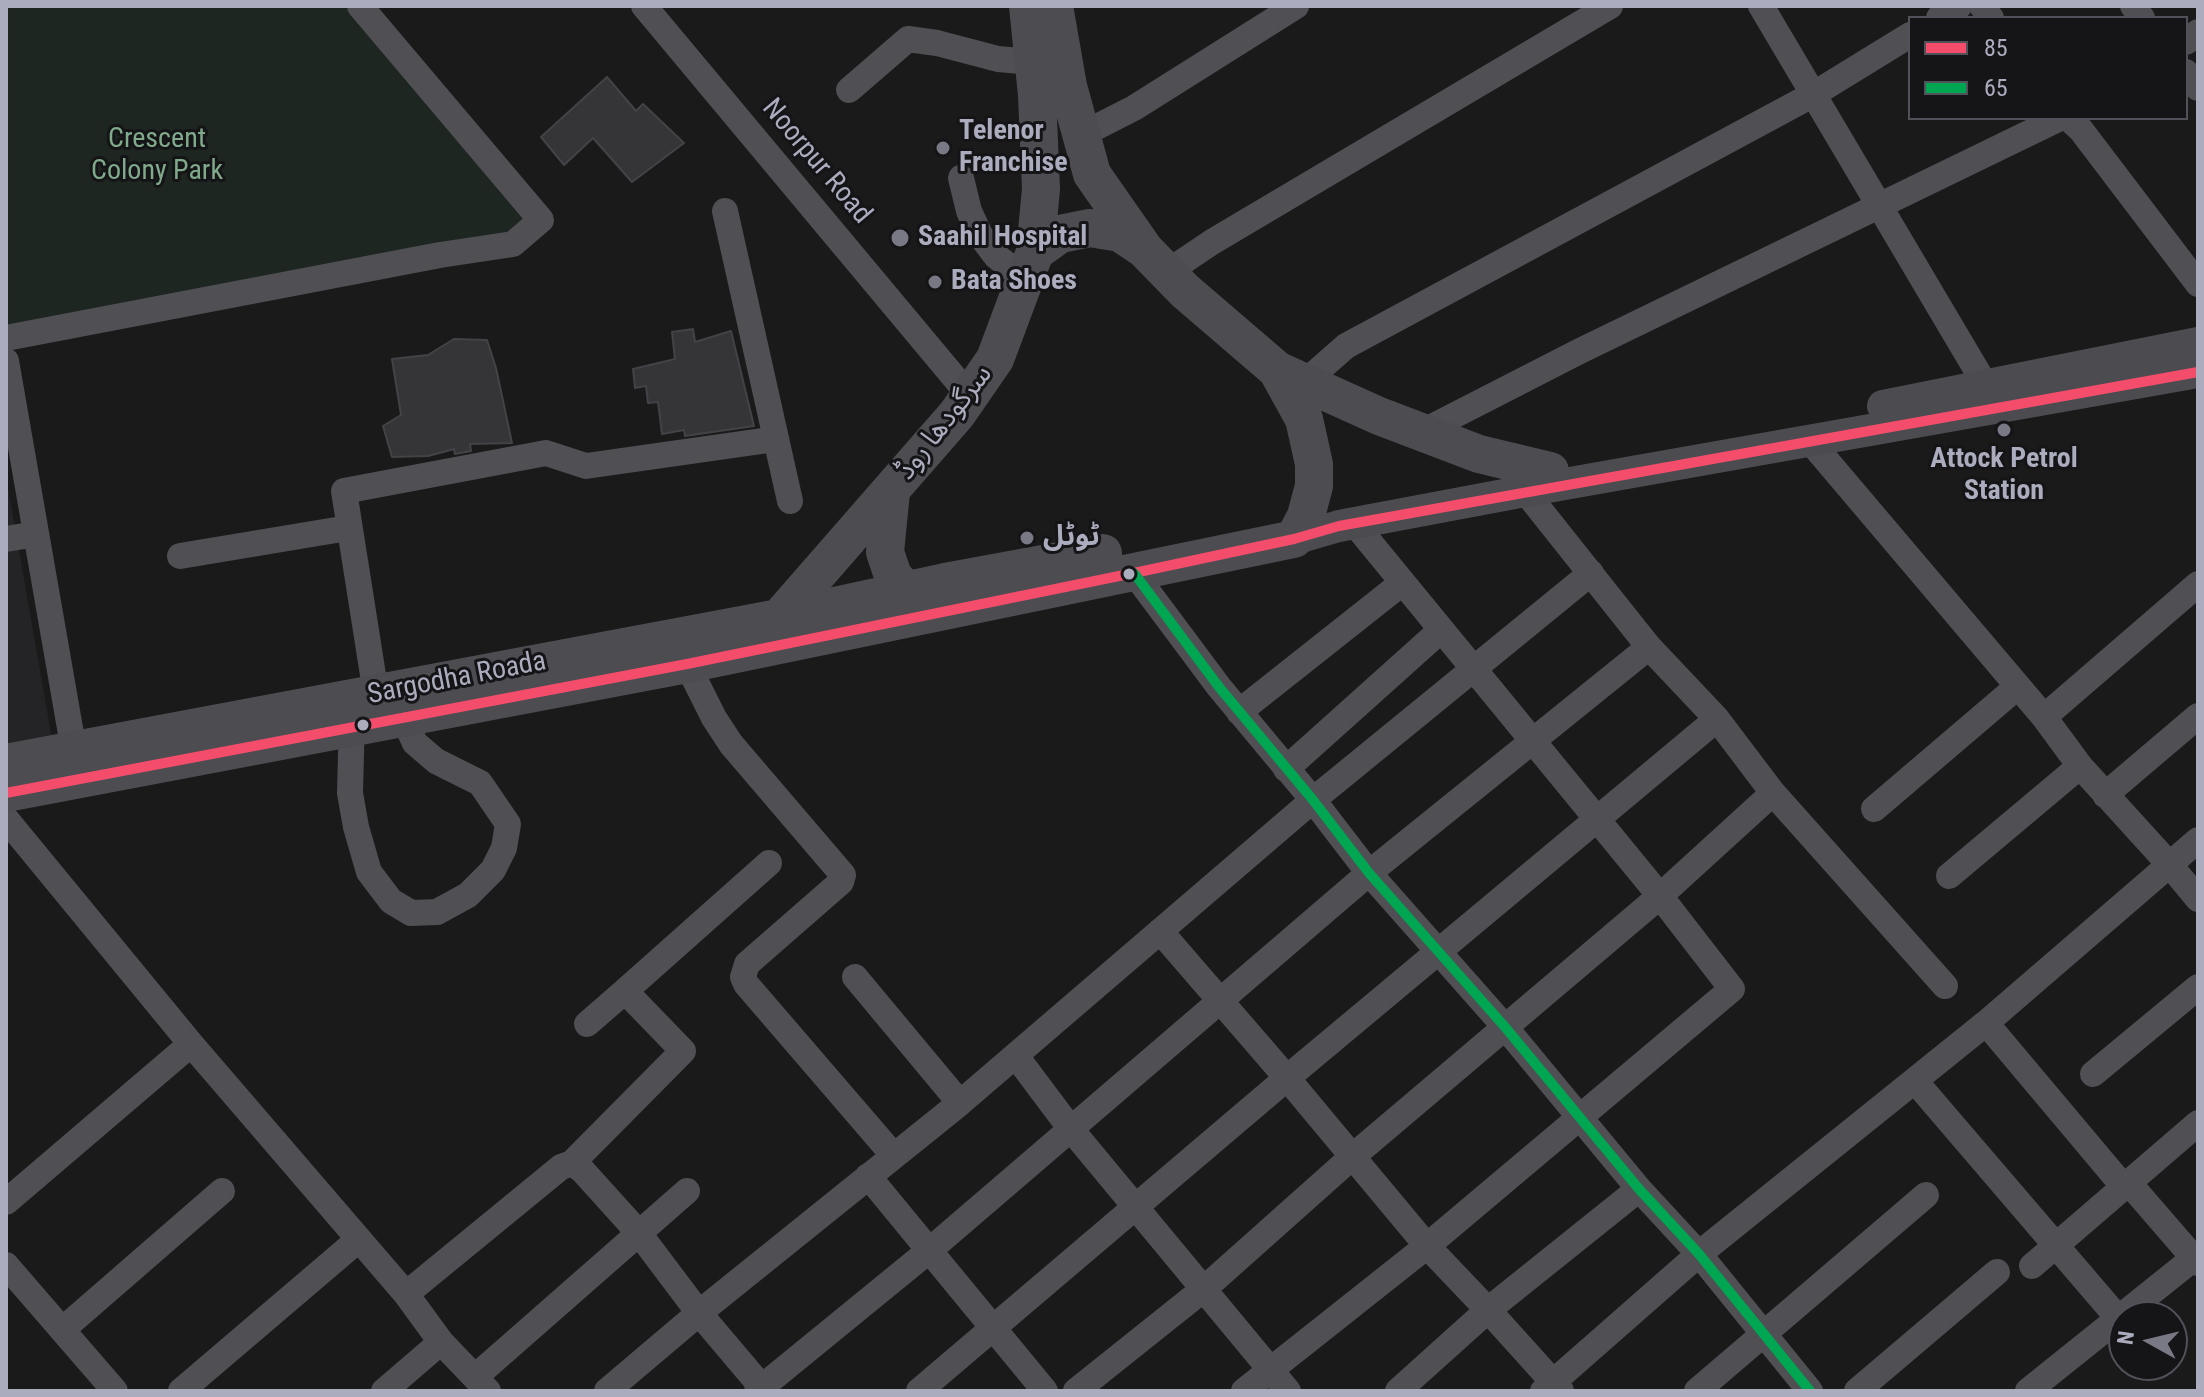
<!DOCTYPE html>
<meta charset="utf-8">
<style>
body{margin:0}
#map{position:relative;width:2204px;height:1397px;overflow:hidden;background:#1a1a1b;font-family:"Roboto Condensed",sans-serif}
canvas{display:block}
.frame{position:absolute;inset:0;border:8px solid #abacbd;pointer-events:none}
.legend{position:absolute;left:1908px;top:16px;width:280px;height:104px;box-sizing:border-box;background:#151417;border:2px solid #515159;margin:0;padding:10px 14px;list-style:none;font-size:24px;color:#abacbd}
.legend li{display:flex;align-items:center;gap:16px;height:40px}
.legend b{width:40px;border:2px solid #515159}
.north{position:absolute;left:2108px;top:1301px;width:80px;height:80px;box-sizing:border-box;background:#151417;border:2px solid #515159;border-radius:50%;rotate:278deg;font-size:22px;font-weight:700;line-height:32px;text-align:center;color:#abacbd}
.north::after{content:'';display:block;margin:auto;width:28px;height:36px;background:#787984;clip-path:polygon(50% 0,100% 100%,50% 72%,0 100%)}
</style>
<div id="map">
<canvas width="2204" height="1397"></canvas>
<div class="frame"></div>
<ul class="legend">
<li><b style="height:10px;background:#f44d6c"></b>85</li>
<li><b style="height:10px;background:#00a651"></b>65</li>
</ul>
<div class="north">N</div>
</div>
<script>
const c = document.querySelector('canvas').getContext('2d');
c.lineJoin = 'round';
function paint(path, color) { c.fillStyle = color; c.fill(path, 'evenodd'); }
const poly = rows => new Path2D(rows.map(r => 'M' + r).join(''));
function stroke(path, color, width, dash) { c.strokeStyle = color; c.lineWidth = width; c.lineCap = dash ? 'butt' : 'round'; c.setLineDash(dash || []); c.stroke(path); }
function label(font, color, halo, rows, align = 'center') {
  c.font = font + ' "Roboto Condensed","Noto Sans Arabic",sans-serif'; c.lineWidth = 6; c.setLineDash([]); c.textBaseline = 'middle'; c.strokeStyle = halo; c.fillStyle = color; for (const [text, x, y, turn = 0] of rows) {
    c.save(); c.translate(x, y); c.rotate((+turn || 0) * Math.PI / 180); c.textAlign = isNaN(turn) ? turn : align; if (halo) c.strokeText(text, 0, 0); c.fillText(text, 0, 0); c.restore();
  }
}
const built = poly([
 [6,476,53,745,6,754]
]);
const green = poly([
 [6,6,360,6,541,220,527,231,6,338]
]);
const building = poly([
 [607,77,636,111,643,104,684,143,632,182,593,138,564,165,541,137,607,77],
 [693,329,695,342,731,331,754,426,685,436,684,430,662,434,658,402,648,403,646,386,635,388,633,369,675,359,672,332,693,329],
 [454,339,487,340,496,368,512,443,470,444,471,451,455,454,454,449,428,456,392,457,383,426,401,415,392,359,428,355,454,339]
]);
const minor = poly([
 [644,6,969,395],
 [1761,6,1986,386],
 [1982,6,1991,18],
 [2133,6,2142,18],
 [1939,18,1959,6],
 [2186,42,2198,32],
 [2186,72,2198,88],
 [849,90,908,39,937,43,998,59,1033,62],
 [2068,118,2081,130,2198,284],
 [1081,135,1134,108,1296,6],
 [961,178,969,211,980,235,996,256,1025,279],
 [725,211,790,501],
 [1166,273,1212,242,1610,6],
 [6,338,440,255,513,244,541,220,360,6],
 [6,361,74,751],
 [1305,382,1346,346,1814,94,1910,35],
 [1422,432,1580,351,2060,118],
 [1810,441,2044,717,2080,766,2169,864,2198,899],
 [1525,491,1649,647,1717,719,1773,793,1945,986],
 [6,539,36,534],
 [180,556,348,528],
 [1134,573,1219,687,1313,800,1369,873,1505,1027,1639,1189,1699,1254,1810,1391],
 [687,664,714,718,731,744,843,875,841,882,747,964,743,977,746,984,894,1156],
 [376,694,344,491,546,453,586,466,776,439],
 [1239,712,1402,583],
 [352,714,350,793,356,827,369,872,391,901,411,913,437,912,468,895,493,870,504,848,508,824,480,783,436,761,415,743,404,719],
 [2044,717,2198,584],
 [1286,769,1441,630],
 [2105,795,2198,716],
 [1874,809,2017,687],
 [6,819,191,1044,406,1294,441,1342,488,1391],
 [1949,876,2080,766],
 [1160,931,1287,1078,1427,1246,1488,1310,1561,1391],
 [855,977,960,1103],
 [1986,1023,2123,1186],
 [587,1024,625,991],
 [1016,1056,1070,1128,1288,1391],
 [2093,1074,2198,987],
 [1915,1081,2118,1318],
 [572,1163,582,1170,638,1232,699,1313,765,1391],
 [868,1176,1045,1391],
 [2128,1182,2198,1263],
 [6,1202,191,1044],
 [6,1265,115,1391],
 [2032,1266,2198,1123],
 [406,1294,561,1167,572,1163,683,1051,625,991,769,863],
 [62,1330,222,1191],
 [475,1377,687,1191],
 [181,1391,358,1240],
 [384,1391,441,1342],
 [607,1391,699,1313,960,1103,1313,800,1591,573],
 [757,1391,931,1249,1369,873,1649,647],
 [919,1391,1287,1078,1717,719],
 [1076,1391,1205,1288,1352,1157,1660,896,1773,793],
 [1244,1391,1427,1246,1732,989,1660,896,1354,523],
 [1398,1391,1488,1310,1639,1189],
 [1543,1391,1699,1254,1986,1023,2198,840],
 [1697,1391,1926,1195],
 [1857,1391,1997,1272],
 [2028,1391,2194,1258]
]);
const major = poly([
 [1883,406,2198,343],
 [1294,539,1339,526,1525,491,2198,372]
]);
const highway = poly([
 [1054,6,1068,86,1092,174,1145,250,1185,291,1277,370,1379,416,1479,454,1550,471],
 [1035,252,1060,234,1090,228,1120,233,1144,249],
 [891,492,885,552,893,576,906,590,926,603],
 [779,618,957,414,995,359,1035,252,1041,189,1037,95,1028,6],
 [6,763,779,618,945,582,1103,553],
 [6,793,687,664,1294,539,1306,516,1314,486,1314,464,1304,419,1277,370]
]);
const bus1 = poly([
 [6,793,687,664,1134,573,1294,539,1339,526,2198,372]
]);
const bus2 = poly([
 [1134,573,1219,687,1313,800,1369,873,1505,1027,1639,1189,1699,1254,1810,1391]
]);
const markers = [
 [943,148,8,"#787984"],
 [900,238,10,"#787984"],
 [935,282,8,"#787984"],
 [2004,430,8,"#787984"],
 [1027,538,8,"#787984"],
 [1129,574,7,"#abacbd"],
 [363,725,7,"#abacbd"]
];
const poiNames = [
 ["Telenor",959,132],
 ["Franchise",959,164],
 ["Saahil Hospital",918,238],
 ["Bata Shoes",951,282],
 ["Attock Petrol",2004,460,"center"],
 ["Station",2004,492,"center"],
 ["ٹوٹل",1043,538]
];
const parkNames = [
 ["Crescent",157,140],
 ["Colony Park",157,172]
];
const streetNames = [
 ["Noorpur Road",816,162,50],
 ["سرگودھا روڈ",945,423,-52],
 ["Sargodha Roada",457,679,-11]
];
paint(built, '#242427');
paint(green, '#1e2621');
paint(building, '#353537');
stroke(building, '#434347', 2);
stroke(minor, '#4f4f54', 26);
stroke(major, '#4c4c50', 32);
stroke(highway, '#4c4c51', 38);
stroke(bus1, '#f44d6c', 10);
stroke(bus2, '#00a651', 10);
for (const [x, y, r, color] of markers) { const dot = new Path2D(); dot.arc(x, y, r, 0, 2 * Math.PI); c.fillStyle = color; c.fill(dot); stroke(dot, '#151417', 3); }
label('bold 28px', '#abacbd', '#151417', poiNames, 'left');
label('28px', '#80aa8c', '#151417', parkNames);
label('28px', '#abacbd', '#151417', streetNames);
</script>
